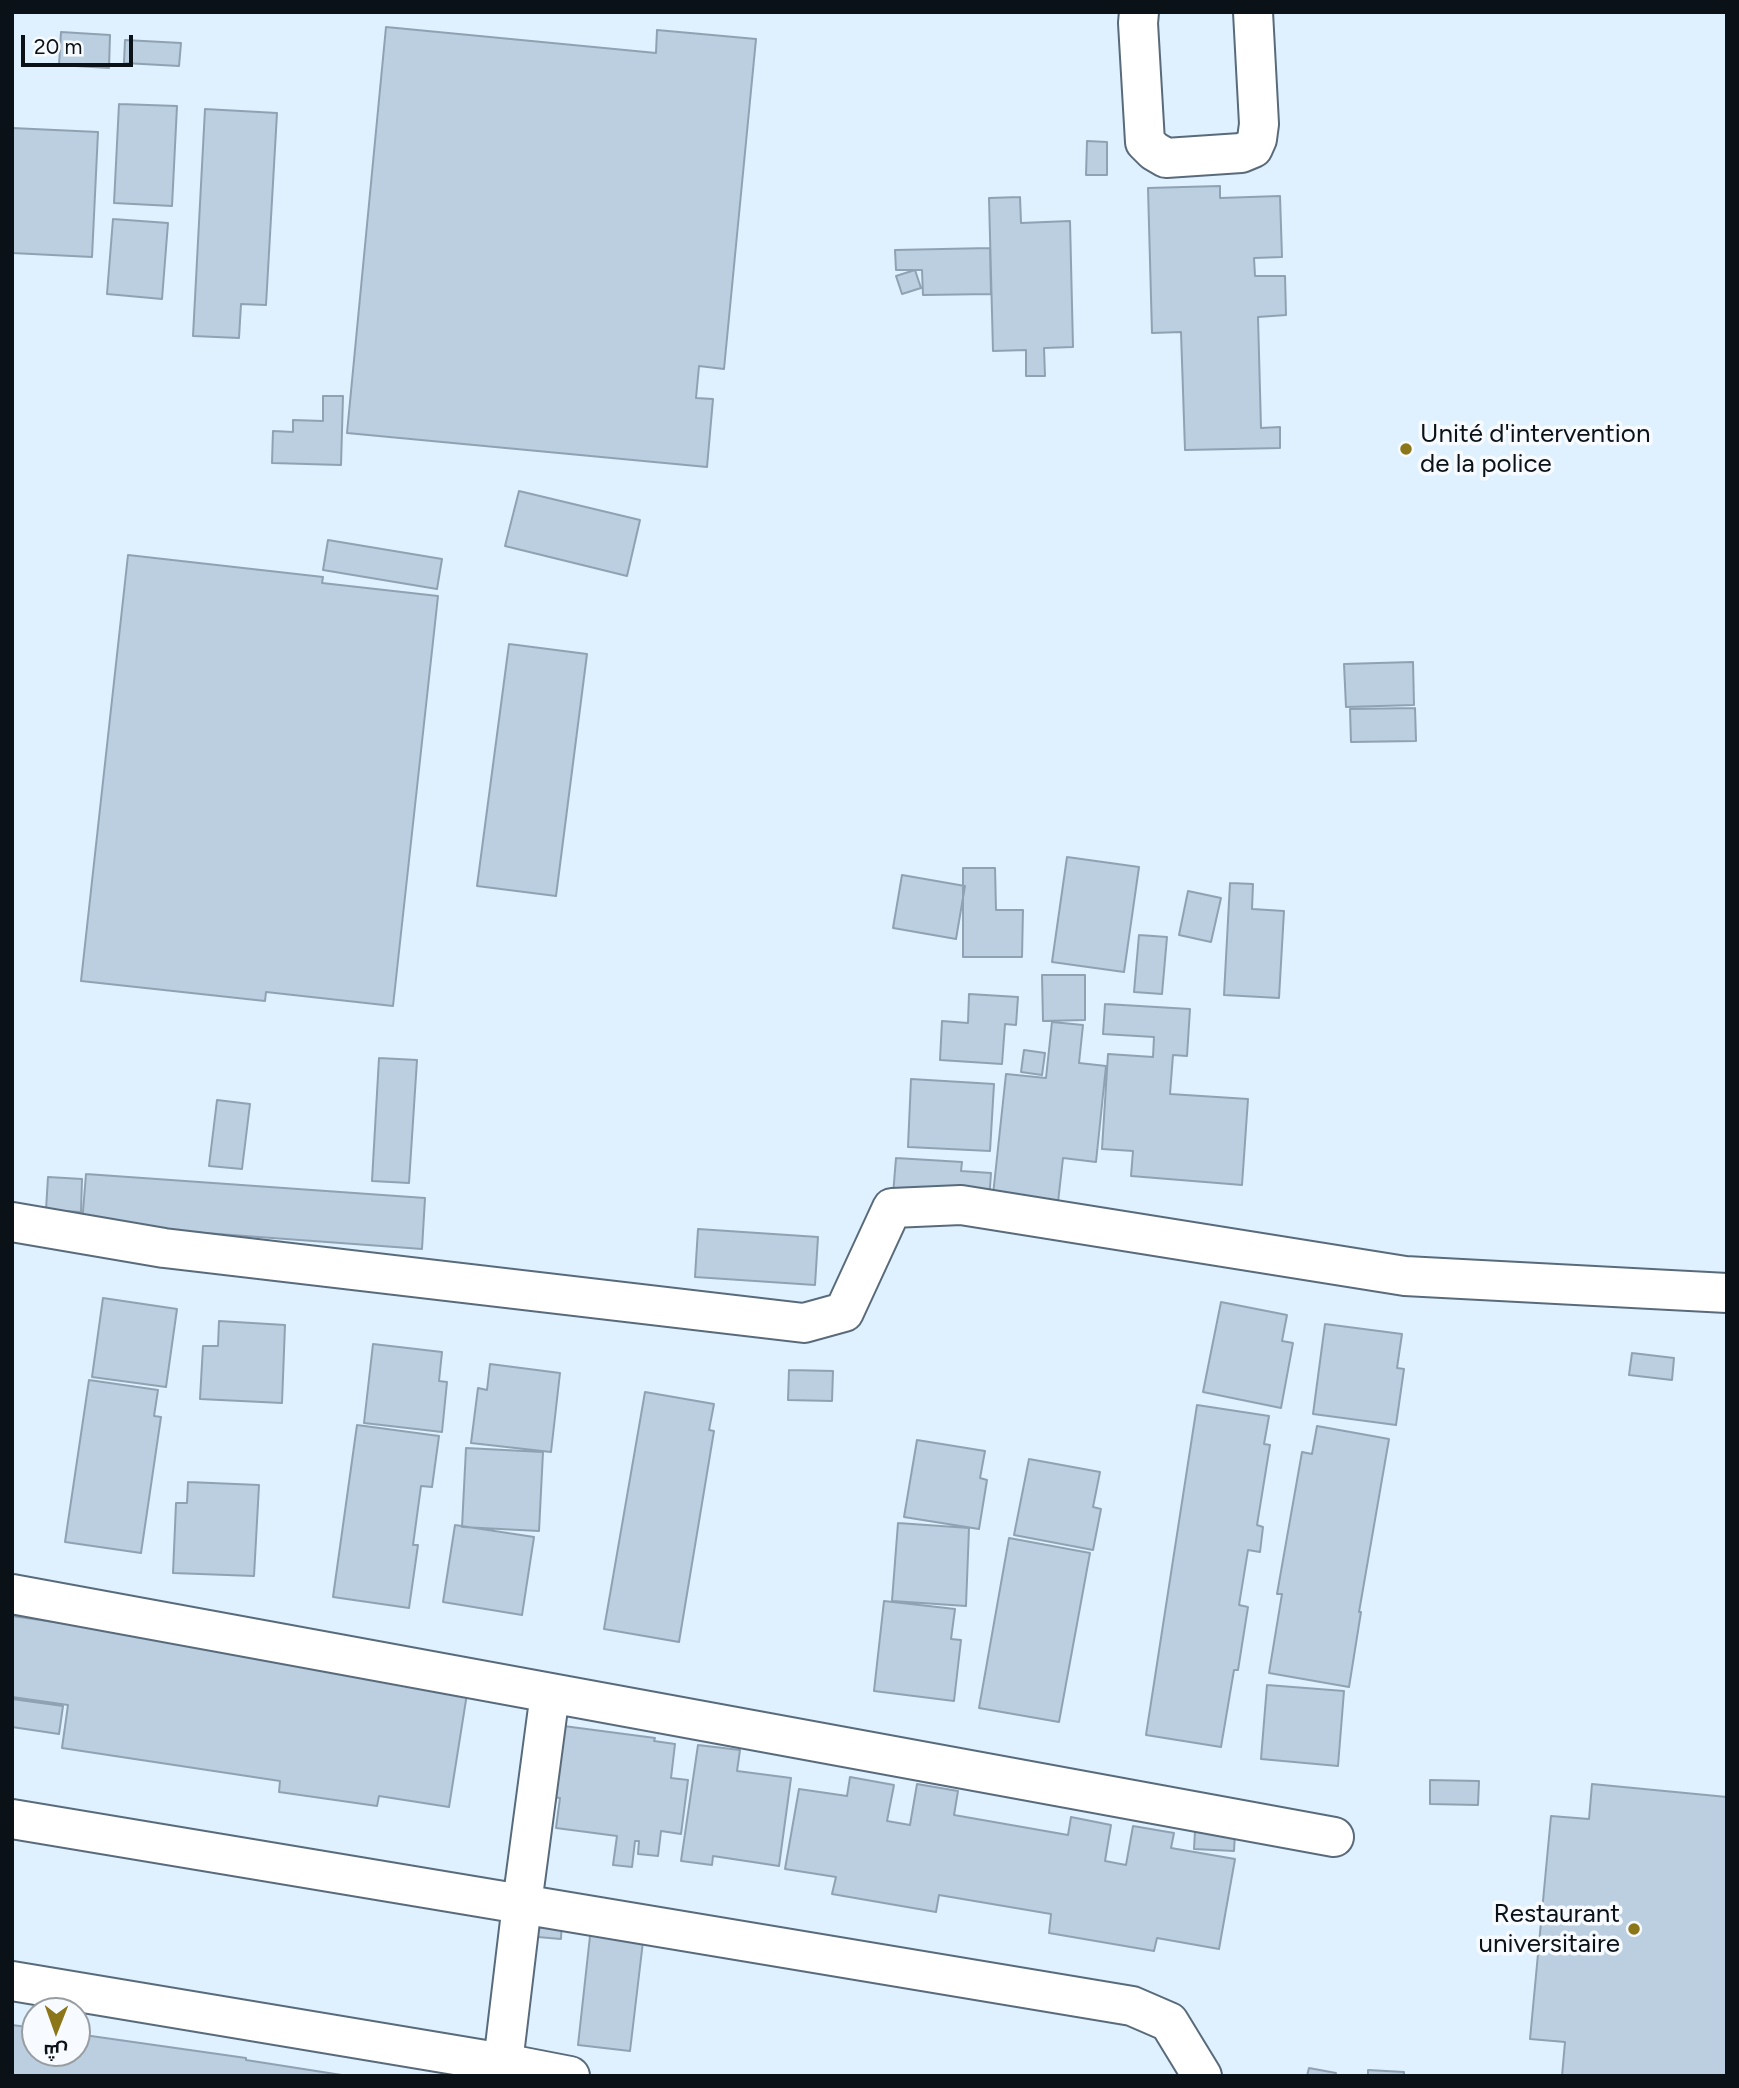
<!DOCTYPE html>
<meta charset="utf-8">
<style>
body{margin:0}
#map{position:relative;width:1739px;height:2088px;overflow:hidden;background:#dff0fe;font-family:Figtree,Cairo,sans-serif}
canvas{display:block}
.frame{position:absolute;inset:0;border:14px solid #0a1117;pointer-events:none}
.north{position:absolute;left:21px;top:1997px;width:70px;height:70px;box-sizing:border-box;background:#f7fbff;border:2px solid #989da2;border-radius:50%;rotate:181deg;font-size:19px;font-weight:700;line-height:28px;text-align:center;color:#0a1117}
.north::after{content:'';display:block;margin:auto;width:24px;height:32px;background:#8b7619;clip-path:polygon(50% 0,100% 100%,50% 72%,0 100%)}
.scale{position:absolute;left:21px;top:35px;width:112px;height:32px;box-sizing:border-box;border:4px solid #0a1117;border-top:0;padding-left:9px;font-size:21px;line-height:24px;white-space:nowrap;color:#0a1117;-webkit-text-stroke:5px #f7fbff;paint-order:stroke}
</style>
<div id="map">
<canvas width="1739" height="2088"></canvas>
<div class="frame"></div>
<div class="north">ش</div>
<div class="scale">20 m</div>
</div>
<script>
const c = document.querySelector('canvas').getContext('2d');
c.lineJoin = 'round';
function paint(path, color) { c.fillStyle = color; c.fill(path, 'evenodd'); }
const poly = rows => new Path2D(rows.map(r => 'M' + r).join(''));
function stroke(path, color, width, dash) { c.strokeStyle = color; c.lineWidth = width; c.lineCap = dash ? 'butt' : 'round'; c.setLineDash(dash || []); c.stroke(path); }
function label(font, color, halo, rows, align = 'center') {
  c.font = font + ' Figtree,sans-serif'; c.lineWidth = 7; c.setLineDash([]); c.textBaseline = 'middle'; c.strokeStyle = halo; c.fillStyle = color; for (const [text, x, y, turn = 0] of rows) {
    c.save(); c.translate(x, y); c.rotate((+turn || 0) * Math.PI / 180); c.textAlign = isNaN(turn) ? turn : align; if (halo) c.strokeText(text, 0, 0); c.fillText(text, 0, 0); c.restore();
  }
}
const building = poly([
 [386,27,656,53,657,30,756,39,724,369,699,366,696,398,713,399,707,467,347,433,386,27],
 [61,32,110,35,109,68,59,65,61,32],
 [125,40,181,43,179,66,124,63,125,40],
 [119,104,177,106,172,206,114,203,119,104],
 [205,109,277,113,266,305,241,304,239,338,193,336,205,109],
 [12,128,98,132,92,257,12,253,12,128],
 [1087,141,1107,142,1107,175,1086,175,1087,141],
 [1220,186,1220,198,1280,196,1282,257,1254,258,1255,276,1285,276,1286,315,1258,317,1261,428,1280,427,1280,448,1185,450,1181,332,1152,333,1148,188,1220,186],
 [1020,197,1021,223,1070,221,1073,347,1044,348,1045,376,1026,376,1026,350,993,351,989,198,1020,197],
 [113,219,168,223,162,299,107,294,113,219],
 [990,248,991,294,923,295,922,270,896,270,895,250,990,248],
 [915,270,921,288,902,294,896,276,915,270],
 [323,396,343,396,341,465,272,463,273,431,293,432,293,420,323,421,323,396],
 [519,491,640,520,627,576,505,546,519,491],
 [328,540,442,559,437,589,323,570,328,540],
 [128,555,323,577,322,583,438,596,393,1006,266,992,265,1001,81,981,128,555],
 [509,644,587,654,556,896,477,886,509,644],
 [1413,662,1414,705,1346,707,1344,664,1413,662],
 [1415,708,1416,741,1351,742,1350,709,1415,708],
 [1067,857,1139,867,1124,972,1052,962,1067,857],
 [963,868,995,868,996,910,1023,910,1022,957,963,957,963,868],
 [902,875,965,886,956,939,893,928,902,875],
 [1230,883,1253,884,1252,909,1284,911,1279,998,1224,995,1230,883],
 [1188,891,1221,898,1211,942,1179,935,1188,891],
 [1139,935,1167,937,1162,994,1134,992,1139,935],
 [1042,975,1085,975,1085,1020,1043,1021,1042,975],
 [969,994,1018,997,1016,1025,1005,1024,1002,1064,940,1060,942,1021,968,1023,969,994],
 [1105,1004,1190,1009,1187,1056,1173,1055,1170,1094,1248,1099,1242,1185,1131,1176,1133,1151,1102,1149,1108,1054,1153,1057,1154,1037,1103,1034,1105,1004],
 [1052,1022,1083,1025,1079,1063,1106,1066,1096,1162,1063,1158,1057,1211,992,1204,1006,1074,1046,1078,1052,1022],
 [1024,1050,1045,1053,1042,1075,1021,1072,1024,1050],
 [379,1058,417,1060,409,1183,372,1181,379,1058],
 [911,1079,994,1084,990,1151,908,1147,911,1079],
 [217,1100,250,1104,242,1169,209,1166,217,1100],
 [896,1158,962,1162,961,1171,991,1173,989,1201,893,1195,896,1158],
 [86,1174,425,1198,422,1249,82,1224,86,1174],
 [48,1177,82,1179,81,1212,46,1210,48,1177],
 [698,1229,818,1237,815,1285,695,1277,698,1229],
 [103,1298,177,1309,166,1387,92,1377,103,1298],
 [1221,1302,1287,1315,1282,1341,1293,1343,1281,1408,1203,1392,1221,1302],
 [219,1321,285,1325,282,1403,200,1399,203,1346,218,1346,219,1321],
 [1325,1324,1402,1334,1397,1368,1404,1369,1396,1425,1313,1414,1325,1324],
 [373,1344,442,1352,439,1381,447,1382,442,1432,364,1423,373,1344],
 [1632,1353,1674,1358,1672,1380,1629,1375,1632,1353],
 [490,1364,560,1373,551,1452,471,1443,478,1388,487,1390,490,1364],
 [789,1370,833,1371,832,1401,788,1400,789,1370],
 [89,1380,158,1390,154,1416,161,1417,141,1553,65,1542,89,1380],
 [645,1392,714,1404,709,1430,714,1431,679,1642,604,1629,645,1392],
 [1197,1405,1269,1416,1264,1444,1270,1445,1257,1525,1263,1527,1260,1552,1248,1550,1239,1605,1248,1607,1238,1670,1234,1670,1221,1747,1146,1735,1197,1405],
 [357,1425,439,1436,432,1487,421,1486,413,1545,418,1545,409,1608,333,1597,357,1425],
 [1317,1426,1389,1439,1359,1612,1361,1612,1349,1687,1269,1673,1282,1594,1277,1594,1302,1452,1312,1454,1317,1426],
 [917,1440,985,1451,980,1478,987,1480,979,1529,904,1517,917,1440],
 [466,1448,543,1452,539,1531,462,1527,466,1448],
 [1029,1459,1100,1472,1093,1507,1101,1509,1093,1550,1014,1535,1029,1459],
 [188,1482,259,1485,254,1576,173,1573,176,1503,187,1503,188,1482],
 [898,1523,969,1528,966,1606,892,1601,898,1523],
 [455,1525,534,1537,522,1615,443,1602,455,1525],
 [1009,1538,1090,1553,1059,1722,979,1708,1009,1538],
 [884,1601,955,1609,951,1639,961,1640,954,1701,874,1691,884,1601],
 [12,1616,469,1681,449,1807,379,1796,377,1806,279,1792,280,1781,62,1748,68,1705,12,1697,12,1616],
 [1267,1685,1344,1691,1338,1766,1261,1759,1267,1685],
 [12,1699,63,1706,59,1734,12,1727,12,1699],
 [556,1725,655,1738,654,1741,675,1744,671,1778,688,1780,681,1834,661,1831,658,1856,638,1854,639,1841,635,1841,632,1867,613,1865,617,1836,556,1828,560,1798,546,1796,556,1725],
 [698,1745,740,1750,737,1771,791,1778,779,1866,713,1856,712,1865,681,1861,698,1745],
 [850,1777,894,1785,887,1821,910,1825,917,1784,958,1791,954,1815,1068,1835,1071,1817,1111,1825,1105,1861,1126,1865,1133,1826,1174,1833,1171,1848,1235,1859,1219,1949,1157,1938,1154,1951,1049,1933,1051,1914,939,1895,936,1912,832,1894,836,1877,785,1869,799,1789,847,1796,850,1777],
 [1430,1780,1479,1781,1478,1805,1430,1804,1430,1780],
 [1592,1784,1727,1797,1727,2076,1562,2076,1565,2042,1530,2039,1551,1816,1589,1819,1592,1784],
 [1195,1831,1235,1833,1234,1851,1194,1849,1195,1831],
 [528,1914,562,1917,561,1939,526,1936,528,1914],
 [591,1927,644,1933,630,2051,578,2045,591,1927],
 [12,2025,35,2028,35,2053,77,2053,77,2034,246,2058,246,2060,348,2076,12,2076,12,2025],
 [1309,2068,1336,2073,1335,2076,1307,2076,1309,2068],
 [1368,2070,1404,2072,1404,2076,1368,2076,1368,2070]
]);
const minor = poly([
 [1139,12,1138,23,1145,142,1154,151,1166,158,1241,153,1253,148,1257,139,1259,124,1253,12],
 [12,1222,164,1248,804,1323,844,1312,892,1208,961,1205,1405,1276,1727,1293],
 [12,1594,1334,1837],
 [550,1693,522,1904,503,2063,570,2076],
 [12,1819,1132,2006,1169,2022,1202,2076],
 [12,1981,503,2063,501,2076]
]);
const markers = [
 [1406,449,7,"#8b7619"],
 [1634,1929,7,"#8b7619"]
];
const poiNames = [
 ["Unité d'intervention",1420,434],
 ["de la police",1420,464],
 ["Restaurant",1620,1914,"right"],
 ["universitaire",1620,1944,"right"]
];
paint(building, '#bbcfe1');
stroke(building, '#8fa2b3', 2);
stroke(minor, '#596b7b', 42);
stroke(minor, '#fff', 38);
for (const [x, y, r, color] of markers) { const dot = new Path2D(); dot.arc(x, y, r, 0, 2 * Math.PI); c.fillStyle = color; c.fill(dot); stroke(dot, '#f7fbff', 2.5); }
label('26px', '#0a1117', '#f7fbff', poiNames, 'left');
</script>
